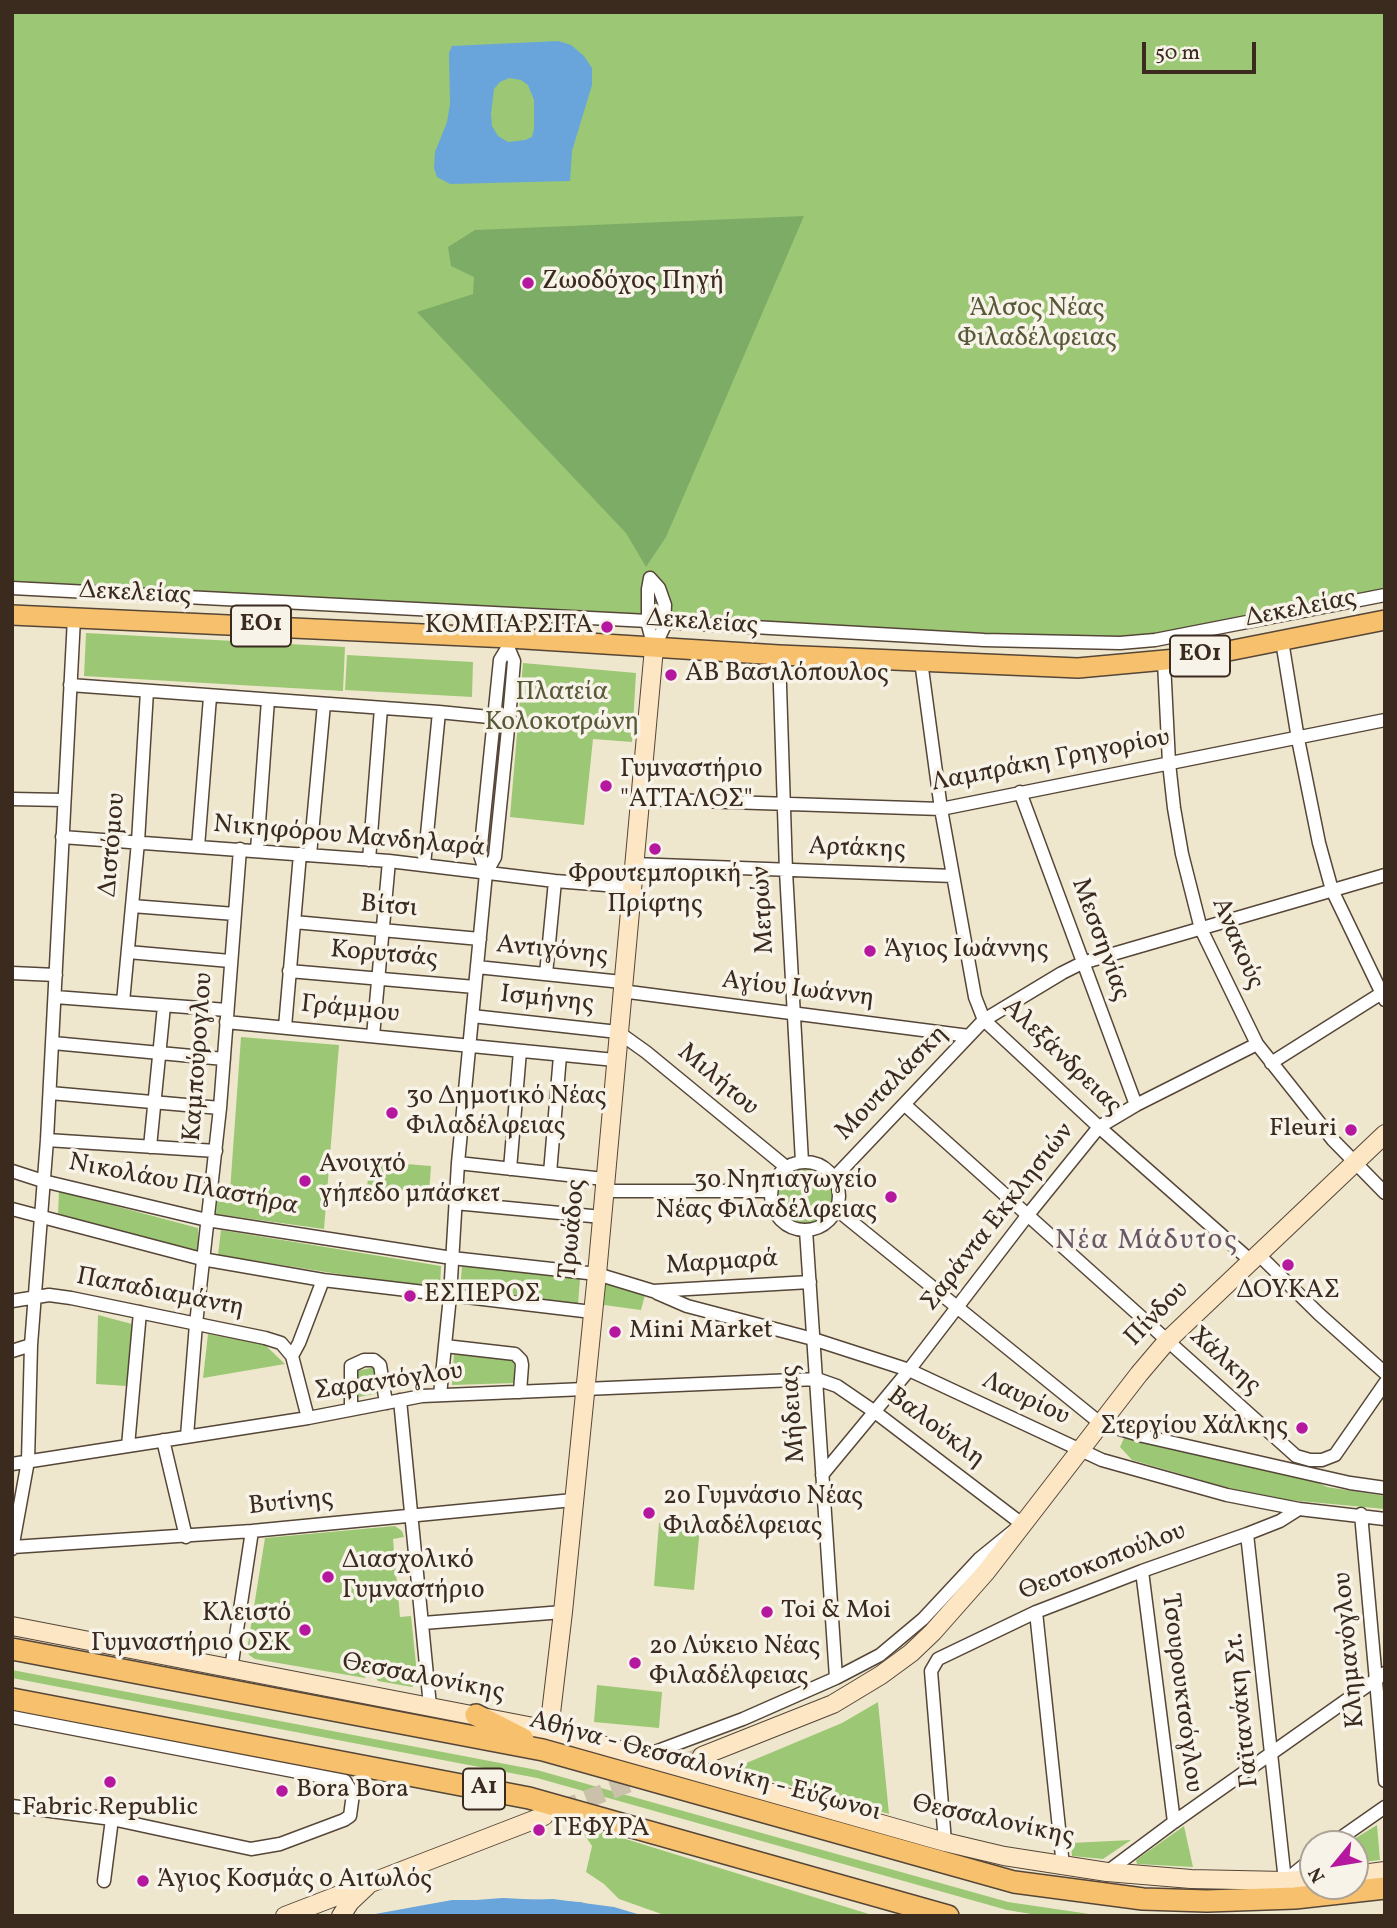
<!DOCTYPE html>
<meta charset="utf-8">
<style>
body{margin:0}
#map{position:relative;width:1397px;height:1928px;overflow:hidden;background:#efe7cd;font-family:Vollkorn,serif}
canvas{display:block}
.frame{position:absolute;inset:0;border:14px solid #3b2a1e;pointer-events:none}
.north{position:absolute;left:1299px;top:1830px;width:70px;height:70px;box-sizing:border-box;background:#f7f3e8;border:2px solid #aca397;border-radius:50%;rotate:240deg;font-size:19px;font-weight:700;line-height:28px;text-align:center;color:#3b2a1e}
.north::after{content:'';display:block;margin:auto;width:24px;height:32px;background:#b5179e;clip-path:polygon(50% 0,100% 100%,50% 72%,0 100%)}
.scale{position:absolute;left:1142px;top:42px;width:114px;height:32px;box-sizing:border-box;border:4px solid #3b2a1e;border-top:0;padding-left:9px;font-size:21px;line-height:24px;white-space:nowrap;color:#3b2a1e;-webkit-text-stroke:5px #f7f3e8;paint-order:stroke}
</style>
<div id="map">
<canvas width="1397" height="1928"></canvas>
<div class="frame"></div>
<div class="north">N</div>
<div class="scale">50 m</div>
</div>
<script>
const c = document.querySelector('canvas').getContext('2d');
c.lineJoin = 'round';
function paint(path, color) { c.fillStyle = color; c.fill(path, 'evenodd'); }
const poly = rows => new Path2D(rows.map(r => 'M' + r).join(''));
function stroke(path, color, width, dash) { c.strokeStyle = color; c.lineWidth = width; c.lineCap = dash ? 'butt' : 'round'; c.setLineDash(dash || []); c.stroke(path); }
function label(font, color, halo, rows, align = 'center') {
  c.font = font + ' Vollkorn,serif'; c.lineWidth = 7; c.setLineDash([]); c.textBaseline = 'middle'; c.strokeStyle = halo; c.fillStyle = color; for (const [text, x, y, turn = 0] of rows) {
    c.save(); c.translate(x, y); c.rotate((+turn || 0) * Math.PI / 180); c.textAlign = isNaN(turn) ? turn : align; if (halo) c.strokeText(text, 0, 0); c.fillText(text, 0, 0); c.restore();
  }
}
const green = poly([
 [12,12,1385,12,1385,590,1155,634,1113,638,1016,637,12,582],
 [86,633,345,647,343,691,84,676],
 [347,655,473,662,472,697,345,690],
 [523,663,636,673,632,742,593,739,584,825,510,817],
 [241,1037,339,1045,324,1229,216,1214,218,1190,230,1191],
 [370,1161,431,1166,429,1193,367,1187],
 '776 1197a29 29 0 1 1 58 0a29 29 0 1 1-58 0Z',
 [59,1191,198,1228,198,1251,58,1214],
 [221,1230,441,1266,440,1290,218,1255],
 [462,1265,580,1279,578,1304,460,1292],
 [605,1283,645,1295,641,1310,604,1305],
 [98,1315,132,1324,127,1386,96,1384],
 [208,1334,265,1345,285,1364,203,1378],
 [454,1353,514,1360,515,1383,452,1385],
 [376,1367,378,1393,359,1397,356,1371],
 [1128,1429,1287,1468,1327,1487,1385,1496,1385,1509,1289,1500,1225,1487,1132,1460,1120,1447],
 [659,1523,700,1527,694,1590,654,1586],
 [395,1526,402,1531,404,1537,393,1539,400,1617,411,1616,418,1683,412,1687,378,1681,373,1674,366,1674,365,1678,255,1659,249,1655,247,1650,265,1538],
 [12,1670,537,1770,1008,1902,1103,1916,1043,1916,1007,1910,537,1778,12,1678],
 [597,1685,662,1692,659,1728,594,1722],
 [878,1702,889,1814,732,1769,842,1723],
 [577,1824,872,1915,875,1916,667,1916,619,1899,604,1884,586,1872,592,1846],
 [1377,1825,1380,1860,1355,1863,1355,1844,1346,1844],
 [1184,1826,1193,1867,1137,1864,1136,1860],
 [1131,1840,1103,1859,1072,1856,1071,1843]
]);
const forest = poly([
 [804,216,666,537,646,567,626,533,417,312,473,294,474,277,451,266,448,247,475,230]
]);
const water = poly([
 [558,41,571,45,584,56,592,68,592,85,572,151,570,181,450,184,437,177,434,168,435,152,447,122,450,104,449,53,452,46],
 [509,78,521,80,528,85,534,100,534,129,532,137,525,140,508,142,498,136,492,126,491,114,494,89,500,82],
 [553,1899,614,1907,644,1916,522,1916,520,1900],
 [452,1900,504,1900,506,1916,364,1916]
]);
const river = poly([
 [452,1916,503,1912,579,1916]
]);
const secondaryTunnel = poly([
 [561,1809,702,1756]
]);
const street = poly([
 [650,578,659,588,665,605,664,627,654,648],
 [650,578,648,589,648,625,654,648],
 [12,588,648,621],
 [664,622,984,640,1120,643,1155,640,1385,595],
 [1282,641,1298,739,1319,843,1332,890,1385,1000],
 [779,655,786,871,802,1162],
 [921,661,941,809,975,997,984,1020,1099,1127,1251,1261],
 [1164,662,1169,763,1174,808,1182,854,1201,929,1257,1044,1333,1140,1385,1193],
 [70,685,439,712,509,719],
 [1020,792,1136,1105],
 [12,799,63,800],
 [638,799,941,809,1385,720],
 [62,837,389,861,555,881,631,887],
 [198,847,210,697],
 [257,850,268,700],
 [310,855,324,704],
 [369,860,381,708],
 [633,864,953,876],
 [424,865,439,712],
 [486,873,495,857,509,719,514,661,508,647],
 [132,906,235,914],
 [294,922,480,939],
 [128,952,230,961],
 [477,967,622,982],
 [289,971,475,987],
 [12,973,56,975],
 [546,974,555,881],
 [621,991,969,1036],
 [55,997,227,1010],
 [123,1002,138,842,147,691],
 [472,1016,618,1032,646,1052,786,1167],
 [226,1022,615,1060],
 [285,1027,300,854],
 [373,1036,389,861],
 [53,1043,224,1059],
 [1271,1063,1385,991],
 [50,1093,220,1108],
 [905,1105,1296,1456,1310,1460,1322,1460,1335,1455,1385,1383],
 [47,1140,216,1151],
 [150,1147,164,1006],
 '771 1196a34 34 0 1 1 68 0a34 34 0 1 1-68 0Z',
 [458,1163,604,1179],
 [510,1169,520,1051],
 [12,1171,43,1181,207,1220,452,1258,597,1274,653,1291,810,1282],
 [550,1173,560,1056],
 [834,1178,984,1020,1062,973,1082,963,1385,875],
 [603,1191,771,1191],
 [455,1203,602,1217],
 [12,1209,202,1259,323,1280,592,1312],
 [836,1209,1100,1423,1143,1436,1350,1483,1385,1488],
 [806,1230,836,1678],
 [1258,1254,1319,1314,1385,1373],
 [657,1293,687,1306,813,1339,909,1370,1102,1460,1227,1495,1299,1509,1385,1519],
 [12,1301,49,1295,71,1298,265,1338,281,1343,292,1356,299,1343,323,1280],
 [445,1346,515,1354,521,1360,522,1365,520,1392],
 [12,1351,31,1345],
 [292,1356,308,1418],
 [440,1395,450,1296,458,1163,486,873,480,855,500,660,508,647,509,638],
 [400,1400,430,1706],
 [351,1409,351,1366,364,1360,374,1360,380,1365,386,1403],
 [187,1436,196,1324,220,1108,240,849],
 [163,1440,186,1537],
 [128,1446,140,1312],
 [12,1464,308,1418,422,1396,817,1379,837,1386,875,1412,1022,1524,979,1559,923,1619,880,1655,836,1678,743,1719,644,1756],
 [822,1475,909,1370,1027,1216,1099,1127,1136,1105,1257,1044],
 [1361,1514,1385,1781],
 [1247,1534,1285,1881],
 [13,1547,252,1531,573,1500],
 [12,1549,28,1461,31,1345,47,1140,74,618],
 [1142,1571,1174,1822],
 [1036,1612,1063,1866],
 [423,1623,563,1612],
 [231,1669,252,1531],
 [12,1717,345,1781,353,1794,350,1816,344,1820,280,1844,251,1849,112,1819,12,1806],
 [945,1842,931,1671,938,1659,1036,1612,1142,1571,1247,1534,1280,1521,1299,1509],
 [1332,1844,1385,1807],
 [1107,1872,1174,1822,1385,1673],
 [104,1881,112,1819],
 [1285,1881,1313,1858]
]);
const secondary = poly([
 [12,1626,549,1730,945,1842,1004,1856,1107,1872,1191,1879,1285,1881,1313,1879],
 [549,1730,563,1612,597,1274,654,648],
 [702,1756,833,1704,881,1675,911,1653,933,1632,986,1572,1139,1374,1167,1341,1385,1134],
 [1355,1875,1385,1871],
 [285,1916,544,1816],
 [341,1916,350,1902,367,1886]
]);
const primary = poly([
 [12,615,509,638,779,655,1078,668,1198,657,1385,620]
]);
const highway = poly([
 [12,1649,543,1750,1014,1882,1143,1899,1207,1901,1295,1898,1385,1888],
 [12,1699,529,1798,948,1916],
 [476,1715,523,1739]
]);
const markers = [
 [528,283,7,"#b5179e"],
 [607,627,7,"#b5179e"],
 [671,675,7,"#b5179e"],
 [606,786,7,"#b5179e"],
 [655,849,7,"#b5179e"],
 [870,951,7,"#b5179e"],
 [392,1113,7,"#b5179e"],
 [1351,1130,7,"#b5179e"],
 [305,1181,7,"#b5179e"],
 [891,1197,7,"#b5179e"],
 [1288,1265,7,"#b5179e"],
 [410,1296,7,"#b5179e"],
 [615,1332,7,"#b5179e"],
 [1302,1428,7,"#b5179e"],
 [649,1513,7,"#b5179e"],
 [328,1577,7,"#b5179e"],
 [767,1612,7,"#b5179e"],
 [305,1630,7,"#b5179e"],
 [635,1663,7,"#b5179e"],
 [110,1782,7,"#b5179e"],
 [282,1791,7,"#b5179e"],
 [539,1830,7,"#b5179e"],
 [143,1881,7,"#b5179e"]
];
const shields = [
 [261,626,60],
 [1200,656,60],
 [484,1789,42]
];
const shieldNames = [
 ["ΕΟ1",261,626],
 ["ΕΟ1",1200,656],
 ["Α1",484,1789]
];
const poiNames = [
 ["Ζωοδόχος Πηγή",542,283],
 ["ΚΟΜΠΑΡΣΙΤΑ",593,627,"right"],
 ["ΑΒ Βασιλόπουλος",685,675],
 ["Γυμναστήριο",620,771],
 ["\"ΑΤΤΑΛΟΣ\"",620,801],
 ["Φρουτεμπορική",655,876,"center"],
 ["Πρίφτης",655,906,"center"],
 ["Άγιος Ιωάννης",884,951],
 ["3ο Δημοτικό Νέας",406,1098],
 ["Φιλαδέλφειας",406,1128],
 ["Fleuri",1337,1130,"right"],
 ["Ανοιχτό",319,1166],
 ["γήπεδο μπάσκετ",319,1196],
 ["3ο Νηπιαγωγείο",877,1182,"right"],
 ["Νέας Φιλαδέλφειας",877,1212,"right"],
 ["ΔΟΥΚΑΣ",1288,1292,"center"],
 ["ΕΣΠΕΡΟΣ",424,1296],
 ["Mini Market",629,1332],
 ["Στεργίου Χάλκης",1288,1428,"right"],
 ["2ο Γυμνάσιο Νέας",663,1498],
 ["Φιλαδέλφειας",663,1528],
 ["Διασχολικό",342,1562],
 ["Γυμναστήριο",342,1592],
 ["Toi & Moi",781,1612],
 ["Κλειστό",291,1615,"right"],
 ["Γυμναστήριο ΟΣΚ",291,1645,"right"],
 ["2ο Λύκειο Νέας",649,1648],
 ["Φιλαδέλφειας",649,1678],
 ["Bora Bora",296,1791],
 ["Fabric Republic",110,1809,"center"],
 ["ΓΕΦΥΡΑ",553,1830],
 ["Άγιος Κοσμάς ο Αιτωλός",157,1881]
];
const parkNames = [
 ["Άλσος Νέας",1037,310],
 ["Φιλαδέλφειας",1037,340],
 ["Πλατεία",562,694],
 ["Κολοκοτρώνη",562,724]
];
const streetNames = [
 ["Δεκελείας",135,595,3],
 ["Δεκελείας",1301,610,-11],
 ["Δεκελείας",702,624,4],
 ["Λαμπράκη Γρηγορίου",1051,762,-11],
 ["Νικηφόρου Μανδηλαρά",349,838,5],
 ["Διστόμου",114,845,-85],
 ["Αρτάκης",857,850,2],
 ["Βίτσι",389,908,5],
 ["Μετρών",765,910,-93],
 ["Μεσσηνίας",1099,940,70],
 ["Ανακούς",1236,944,67],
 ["Αντιγόνης",552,952,6],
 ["Κορυτσάς",384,956,5],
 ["Αγίου Ιωάννη",798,991,7],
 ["Ισμήνης",547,1001,6],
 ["Γράμμου",350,1011,6],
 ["Καμπούρογλου",200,1057,-86],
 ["Αλεξάνδρειας",1061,1058,44],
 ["Μιλήτου",717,1081,40],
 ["Μουταλάσκη",893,1084,-46],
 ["Νικολάου Πλαστήρα",183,1186,11],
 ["Σαράντα Εκκλησιών",999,1218,-52],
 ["Τρωάδος",574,1229,-85],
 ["Μαρμαρά",722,1264,-4],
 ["Παπαδιαμάντη",160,1294,11],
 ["Πίνδου",1158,1315,-46],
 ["Χάλκης",1224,1362,42],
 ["Σαραντόγλου",389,1383,-8],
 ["Λαυρίου",1025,1400,25],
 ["Μήδειας",795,1414,-94],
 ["Βαλούκλη",935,1429,37],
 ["Βυτίνης",291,1504,-6],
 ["Θεοτοκοπούλου",1103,1563,-21],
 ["Κλημανόγλου",1351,1650,-95],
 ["Θεσσαλονίκης",423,1679,11],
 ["Τσουρουκτσόγλου",1180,1693,83],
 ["Γαϊτανάκη Στ.",1244,1710,-96],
 ["Αθήνα - Θεσσαλονίκη - Εύζωνοι",705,1768,15],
 ["Θεσσαλονίκης",993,1822,12]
];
const neighbourhoodNames = [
 ["Νέα Μάδυτος",1147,1243]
];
paint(green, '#9cc875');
paint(forest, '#7dac66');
paint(water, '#69a5da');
stroke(river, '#69a5da', 28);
stroke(secondaryTunnel, '#cbc1aa', 18, [18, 9]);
stroke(street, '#564638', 15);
stroke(secondary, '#564638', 20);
stroke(primary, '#564638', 22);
stroke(highway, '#564638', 24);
stroke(street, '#fff', 12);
stroke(secondary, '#fce6c4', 18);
stroke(primary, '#f7c06c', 19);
stroke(highway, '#f7c06c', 21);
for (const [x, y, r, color] of markers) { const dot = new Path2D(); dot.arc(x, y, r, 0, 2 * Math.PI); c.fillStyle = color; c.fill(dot); stroke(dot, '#f7f3e8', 2.5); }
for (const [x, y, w] of shields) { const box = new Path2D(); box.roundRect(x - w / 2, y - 20.5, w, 41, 5); c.fillStyle = '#f7f3e8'; c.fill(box); stroke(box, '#3b2a1e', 2); }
label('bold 24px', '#3b2a1e', null, shieldNames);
label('26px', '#3b2a1e', '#f7f3e8', poiNames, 'left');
label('26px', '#585938', '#f7f3e8', parkNames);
label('26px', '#3b2a1e', '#f7f3e8', streetNames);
c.letterSpacing = '2px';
label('28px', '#6b5865', '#f7f3e8', neighbourhoodNames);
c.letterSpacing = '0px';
</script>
